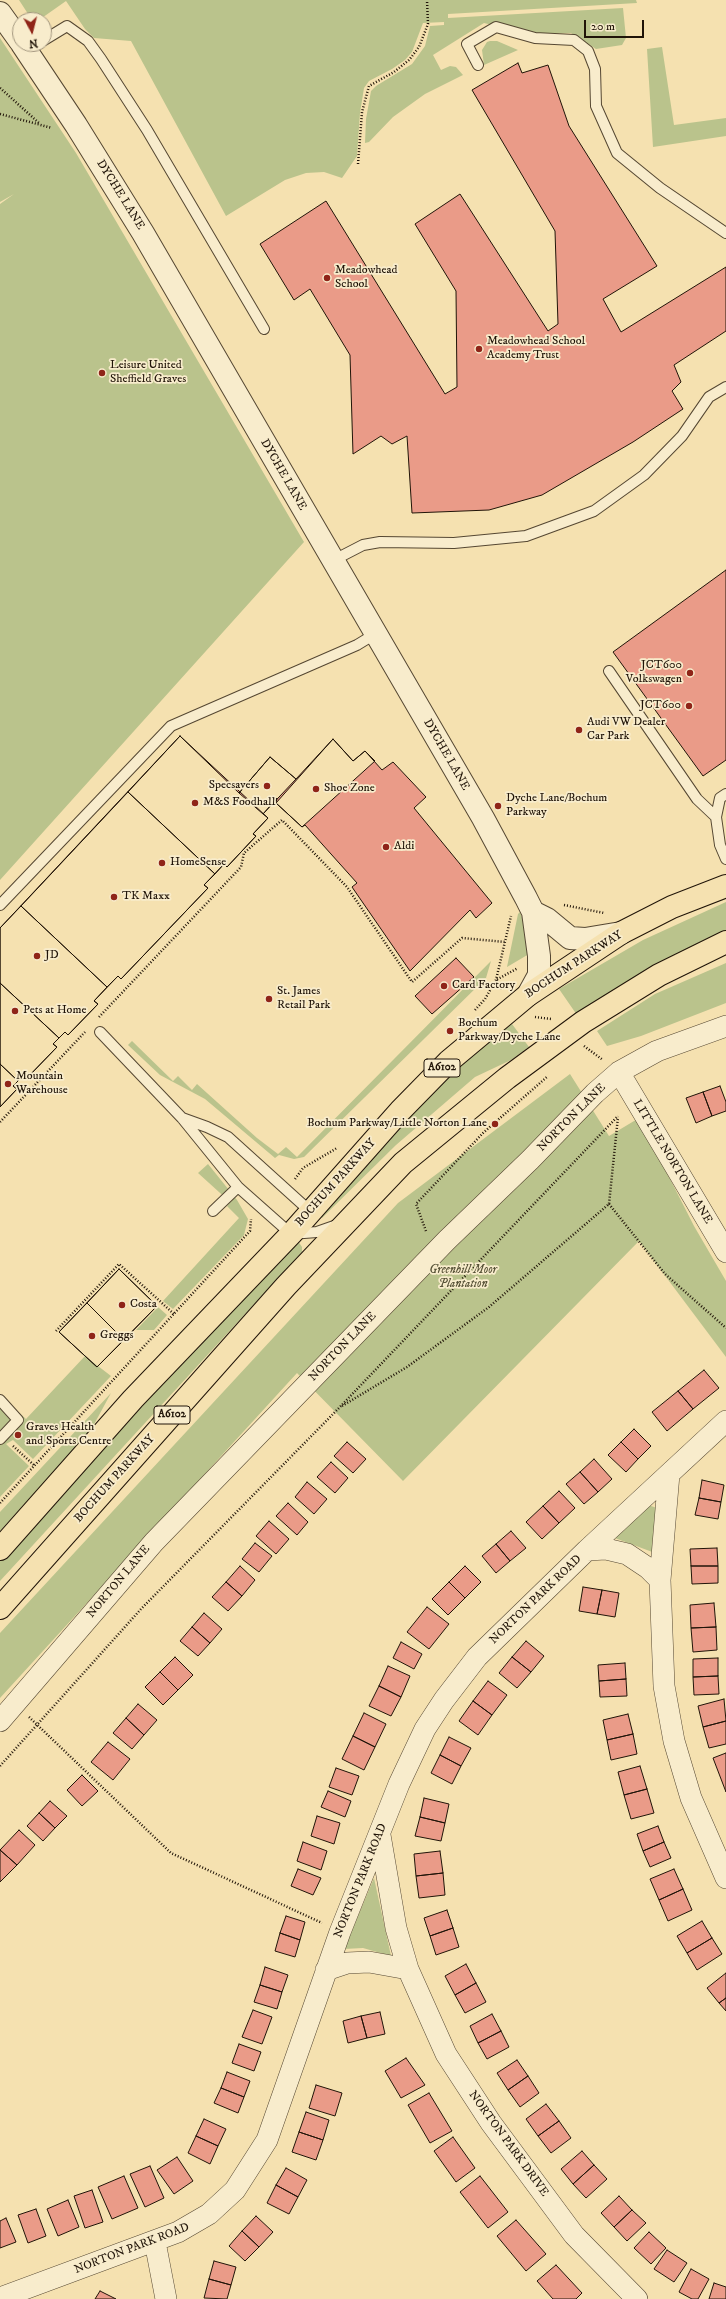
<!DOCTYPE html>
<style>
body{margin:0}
#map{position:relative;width:726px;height:2299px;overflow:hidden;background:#f5e1b0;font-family:"IM FELL DW Pica",serif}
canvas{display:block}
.north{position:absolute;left:12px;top:12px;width:40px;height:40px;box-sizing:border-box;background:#f8eccc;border:1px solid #a2967e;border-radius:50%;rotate:173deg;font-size:11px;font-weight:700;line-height:16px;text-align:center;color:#201408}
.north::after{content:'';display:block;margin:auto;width:14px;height:18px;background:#8f2418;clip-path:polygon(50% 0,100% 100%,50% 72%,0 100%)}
.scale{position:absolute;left:584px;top:20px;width:60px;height:18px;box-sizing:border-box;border:2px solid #201408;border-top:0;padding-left:5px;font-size:12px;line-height:14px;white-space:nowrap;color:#201408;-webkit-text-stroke:3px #f8eccc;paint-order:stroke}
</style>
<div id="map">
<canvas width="726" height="2299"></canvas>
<div class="north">N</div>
<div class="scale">20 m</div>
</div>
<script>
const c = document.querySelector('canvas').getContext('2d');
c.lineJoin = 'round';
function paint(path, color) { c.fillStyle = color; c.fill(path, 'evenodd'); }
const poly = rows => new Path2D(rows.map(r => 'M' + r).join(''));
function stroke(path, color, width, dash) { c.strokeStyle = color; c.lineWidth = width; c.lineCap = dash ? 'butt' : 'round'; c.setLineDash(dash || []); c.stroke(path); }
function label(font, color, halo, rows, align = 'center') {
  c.font = font + ' "IM FELL DW Pica",serif'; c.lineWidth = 3.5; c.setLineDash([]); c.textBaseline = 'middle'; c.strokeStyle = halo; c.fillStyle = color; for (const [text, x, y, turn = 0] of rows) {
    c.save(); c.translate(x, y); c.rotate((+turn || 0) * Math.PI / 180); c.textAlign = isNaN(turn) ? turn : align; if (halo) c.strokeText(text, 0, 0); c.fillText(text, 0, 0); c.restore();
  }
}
const green = poly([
 [19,0,636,0,637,3,448,14,448,18,623,8,626,38,622,45,596,49,571,33,528,34,484,23,433,55,441,70,450,66,456,67,463,75,425,94,393,117,369,142,365,143,366,119,371,91,376,86,412,64,425,46,430,26,444,25,444,22,423,23,412,52,405,60,392,69,369,81,364,88,360,113,357,156,342,178,324,172,306,173,285,180,226,216,131,41,94,38,85,29,66,1,39,20,32,20],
 [0,38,76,153,304,542,0,880,0,204,14,194,0,202],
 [490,41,497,41,518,50,484,65,482,50,487,42],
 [662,47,674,125,726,118,726,136,653,147,647,49],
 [726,902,726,933,577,1015,559,989,643,940],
 [520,912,528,934,529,954,507,967,518,914],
 [491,961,486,978,304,1157,294,1159,279,1155,275,1158,205,1099,160,1075,128,1045,132,1041,173,1081,178,1076,192,1090,197,1084,257,1138,278,1154,286,1147,297,1157],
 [726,963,726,1003,641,1036,607,1046,597,1031,655,994],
 [512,1024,529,1047,511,1060,475,1077,396,1145,322,1218,319,1214,407,1119,468,1058],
 [570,1074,609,1136,639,1118,694,1226,726,1281,726,1357,639,1241,403,1481,297,1373,0,1698,0,1633,398,1203],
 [208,1164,237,1200,248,1219,244,1235,173,1309,163,1301,239,1218,227,1206,230,1202,198,1173],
 [298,1241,302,1247,302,1252,0,1581,0,1561,292,1243],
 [158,1307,167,1315,154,1330,136,1330],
 [85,1356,111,1376,33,1459,13,1440,6,1444,29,1466,0,1497,0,1395,26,1419],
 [111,1393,91,1430,0,1531,0,1512],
 [645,1504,657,1508,655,1553,612,1537],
 [374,1878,391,1956,363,1948,344,1949]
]);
const building = poly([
 [518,63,522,73,548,65,569,126,657,266,603,299,621,332,726,267,726,331,674,365,681,382,672,391,683,409,633,442,542,495,489,510,412,513,407,436,392,444,381,436,353,454,350,355,310,289,294,300,260,244,326,201,445,394,457,387,456,291,415,224,460,194,548,331,558,324,555,231,472,90,518,63],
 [726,570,726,760,703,776,613,652,726,570],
 [180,736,239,793,270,757,296,779,333,739,353,761,365,751,382,770,393,762,426,797,414,808,492,903,476,918,470,910,410,971,352,887,357,883,305,825,302,827,276,803,277,798,263,814,268,818,253,834,256,836,227,867,224,864,204,885,208,888,121,979,118,976,94,1001,98,1004,68,1035,65,1032,53,1044,57,1047,27,1078,24,1075,13,1086,17,1089,0,1107,0,928,180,736],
 [180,736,268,818,253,834,256,836,227,867,224,864,215,874,128,792,180,736],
 [333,739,353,761,365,751,375,761,302,827,276,803,333,739],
 [270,757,296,779,263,814,239,793,270,757],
 [128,792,215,874,204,885,208,888,121,979,118,976,107,987,21,906,128,792],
 [21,906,107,987,94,1001,98,1004,68,1035,65,1032,59,1038,0,983,0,928,21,906],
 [456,958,474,977,432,1014,415,996,456,958],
 [0,983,59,1038,53,1044,57,1047,27,1078,24,1075,18,1081,0,1064,0,983],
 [0,1064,18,1081,13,1086,17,1089,0,1107,0,1064],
 [720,1086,726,1102,726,1111,712,1116,703,1092,720,1086],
 [703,1092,712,1116,696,1123,686,1098,703,1092],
 [119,1269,157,1306,97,1367,59,1332,119,1269],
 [119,1269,157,1306,124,1340,87,1303,119,1269],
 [87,1303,124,1340,97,1367,59,1332,87,1303],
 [704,1370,719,1388,693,1409,678,1391,704,1370],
 [678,1391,693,1409,667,1431,652,1412,678,1391],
 [634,1429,651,1446,638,1459,621,1442,634,1429],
 [347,1442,366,1459,353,1473,334,1456,347,1442],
 [621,1442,638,1459,626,1472,608,1455,621,1442],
 [594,1459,612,1479,598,1492,580,1472,594,1459],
 [331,1462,348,1478,335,1493,317,1477,331,1462],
 [580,1472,598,1492,584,1504,566,1484,580,1472],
 [702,1480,724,1485,721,1502,699,1498,702,1480],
 [307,1482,327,1499,314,1514,295,1497,307,1482],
 [559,1491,575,1508,559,1523,543,1506,559,1491],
 [699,1498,721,1502,718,1519,695,1515,699,1498],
 [288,1503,308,1522,297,1535,276,1516,288,1503],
 [543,1506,559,1523,542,1539,526,1522,543,1506],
 [269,1521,289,1539,276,1554,256,1536,269,1521],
 [511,1531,526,1548,510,1561,496,1544,511,1531],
 [255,1543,272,1556,259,1572,242,1559,255,1543],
 [496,1544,510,1561,496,1573,482,1556,496,1544],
 [717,1548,718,1566,691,1566,690,1549,717,1548],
 [240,1566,255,1580,242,1596,226,1582,240,1566],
 [465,1566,481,1582,465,1598,449,1582,465,1566],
 [691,1566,718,1566,718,1583,692,1584,691,1566],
 [226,1582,242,1596,228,1611,212,1597,226,1582],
 [449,1582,465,1598,448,1615,432,1599,449,1582],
 [583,1587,602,1590,597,1614,579,1611,583,1587],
 [602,1590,619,1593,615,1617,597,1614,602,1590],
 [714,1603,716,1627,691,1628,690,1605,714,1603],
 [427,1607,449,1624,429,1649,407,1632,427,1607],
 [204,1613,222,1629,210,1643,192,1627,204,1613],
 [192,1627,210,1643,198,1656,180,1641,192,1627],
 [716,1627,717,1650,693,1652,691,1628,716,1627],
 [526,1641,544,1656,531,1672,512,1657,526,1641],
 [401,1642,422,1654,414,1669,393,1658,401,1642],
 [175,1657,193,1675,178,1690,160,1672,175,1657],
 [512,1657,531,1672,517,1688,499,1673,512,1657],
 [718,1658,718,1676,693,1677,693,1659,718,1658],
 [625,1663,626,1679,599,1681,598,1665,625,1663],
 [388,1666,410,1676,401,1697,379,1686,388,1666],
 [160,1672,178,1690,163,1705,145,1687,160,1672],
 [718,1676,719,1694,694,1695,693,1677,718,1676],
 [626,1679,627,1696,600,1697,599,1681,626,1679],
 [488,1681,507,1695,492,1715,473,1701,488,1681],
 [379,1686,401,1697,391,1716,369,1706,379,1686],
 [724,1699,726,1721,703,1727,698,1706,724,1699],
 [473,1701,492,1715,478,1735,459,1721,473,1701],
 [138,1704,157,1720,144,1735,126,1718,138,1704],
 [364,1713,386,1724,375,1747,353,1736,364,1713],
 [628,1714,633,1734,607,1740,603,1720,628,1714],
 [126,1718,144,1735,132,1749,113,1733,126,1718],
 [726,1721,726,1744,709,1748,703,1727,726,1721],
 [633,1734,637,1754,611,1760,607,1740,633,1734],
 [353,1736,375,1747,364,1770,342,1759,353,1736],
 [449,1737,471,1748,461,1766,440,1755,449,1737],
 [108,1742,130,1759,113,1780,91,1762,108,1742],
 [726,1753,726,1792,713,1758,726,1753],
 [440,1755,461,1766,452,1784,431,1773,440,1755],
 [640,1766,647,1789,624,1795,618,1772,640,1766],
 [336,1768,359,1776,352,1795,329,1787,336,1768],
 [82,1775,98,1791,82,1806,67,1790,82,1775],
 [647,1789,654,1813,631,1819,624,1795,647,1789],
 [328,1791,351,1801,345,1817,321,1807,328,1791],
 [424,1798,449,1804,445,1823,420,1817,424,1798],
 [50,1801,67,1816,55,1828,39,1813,50,1801],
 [39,1813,55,1828,43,1841,27,1826,39,1813],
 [317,1816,340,1823,334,1844,311,1836,317,1816],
 [420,1817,445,1823,441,1841,415,1836,420,1817],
 [658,1826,664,1842,643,1851,637,1834,658,1826],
 [19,1830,35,1845,17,1865,0,1850,19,1830],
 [303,1842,327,1851,321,1870,297,1861,303,1842],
 [664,1842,671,1858,650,1867,643,1851,664,1842],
 [0,1850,17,1865,0,1882,0,1850],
 [440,1851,443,1873,416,1876,414,1854,440,1851],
 [298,1869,321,1878,313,1895,291,1886,298,1869],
 [674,1869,683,1889,659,1900,650,1879,674,1869],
 [443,1873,445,1895,419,1898,416,1876,443,1873],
 [683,1889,692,1910,668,1921,659,1900,683,1889],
 [447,1910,453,1928,430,1936,424,1918,447,1910],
 [286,1916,305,1922,300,1940,280,1933,286,1916],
 [702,1921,712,1938,687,1953,677,1936,702,1921],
 [453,1928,459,1947,436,1955,430,1936,453,1928],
 [280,1933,300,1940,295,1957,275,1951,280,1933],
 [712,1938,722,1954,697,1970,687,1953,712,1938],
 [466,1964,476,1983,455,1995,445,1976,466,1964],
 [265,1967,288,1975,282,1992,260,1985,265,1967],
 [726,1973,726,1998,719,2003,707,1988,726,1973],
 [476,1983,486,2002,465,2013,455,1995,476,1983],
 [260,1985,282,1992,277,2009,254,2002,260,1985],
 [726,1998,726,2011,719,2003,726,1998],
 [253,2010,272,2017,262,2044,242,2037,253,2010],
 [380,2012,385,2034,367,2038,361,2016,380,2012],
 [492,2014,501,2031,478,2043,470,2026,492,2014],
 [361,2016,367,2038,348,2043,343,2021,361,2016],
 [501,2031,509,2047,487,2059,478,2043,501,2031],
 [239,2044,261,2052,254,2071,232,2063,239,2044],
 [406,2058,425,2085,401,2098,385,2071,406,2058],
 [517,2060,528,2076,508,2090,497,2073,517,2060],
 [227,2072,250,2081,244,2097,221,2088,227,2072],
 [528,2076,539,2093,520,2107,508,2090,528,2076],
 [316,2085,342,2093,335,2116,309,2108,316,2085],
 [221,2088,244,2097,238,2113,214,2103,221,2088],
 [429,2093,452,2131,430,2143,408,2105,429,2093],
 [546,2104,559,2121,538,2136,526,2119,546,2104],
 [306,2112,329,2120,323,2140,299,2132,306,2112],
 [204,2119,226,2129,218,2146,196,2136,204,2119],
 [559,2121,571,2138,551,2153,538,2136,559,2121],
 [299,2132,323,2140,316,2160,292,2152,299,2132],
 [196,2136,218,2146,210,2164,188,2153,196,2136],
 [453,2137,475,2168,456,2182,434,2151,453,2137],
 [582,2151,594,2165,573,2184,561,2169,582,2151],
 [177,2157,193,2181,174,2194,157,2170,177,2157],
 [594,2165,607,2179,586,2198,573,2184,594,2165],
 [150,2166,164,2198,145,2207,130,2174,150,2166],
 [286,2168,307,2180,298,2197,276,2185,286,2168],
 [124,2176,138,2208,112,2219,98,2187,124,2176],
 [480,2176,508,2212,488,2228,460,2192,480,2176],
 [276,2185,298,2197,289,2214,267,2203,276,2185],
 [92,2190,103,2222,85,2228,74,2196,92,2190],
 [619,2196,632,2210,614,2227,601,2213,619,2196],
 [68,2200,79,2227,58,2236,47,2209,68,2200],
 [36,2209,46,2236,28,2243,18,2215,36,2209],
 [632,2210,646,2223,627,2241,614,2227,632,2210],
 [256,2216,273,2232,259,2247,242,2231,256,2216],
 [6,2218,16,2242,0,2248,0,2221,6,2218],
 [516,2220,546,2254,526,2271,497,2236,516,2220],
 [242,2231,259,2247,245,2261,229,2246,242,2231],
 [649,2232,666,2248,651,2264,634,2248,649,2232],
 [667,2250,687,2263,674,2282,654,2269,667,2250],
 [214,2261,236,2267,231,2285,209,2279,214,2261],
 [556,2265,582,2293,576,2299,553,2299,537,2281,556,2265],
 [691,2269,709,2279,698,2299,692,2299,679,2292,691,2269],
 [209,2279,231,2285,227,2299,204,2298,209,2279],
 [714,2283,726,2287,726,2299,709,2299,714,2283],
 [100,2291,116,2299,95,2299,100,2291]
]);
const path = poly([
 [0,88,39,123],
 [0,114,52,128],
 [358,164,362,112,369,86,394,72,409,60,419,47,428,24,427,0],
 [564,905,604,913],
 [502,989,496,980,518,968],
 [475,1010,485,999,496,980,511,916],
 [99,1017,241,867,244,853,282,820,347,887,412,982,462,938,505,942],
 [535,1017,551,1019],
 [584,1046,603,1060],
 [0,1122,85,1032],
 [295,1179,303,1168,337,1148],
 [609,1204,665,1274,726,1328],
 [426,1231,416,1204,483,1133,548,1076],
 [56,1331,119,1264,174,1314],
 [342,1406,407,1367,489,1307,609,1204,618,1117],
 [13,1446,35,1466],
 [0,1503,250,1231,251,1219],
 [29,1717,171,1853,322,1923],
 [0,1766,141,1609,338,1409,618,1116]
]);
const service = poly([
 [44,40,67,26,88,41,101,59,147,130,264,329],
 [478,65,467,44,496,27,535,38,574,40,588,51,595,69,596,106,617,153,660,188,726,233],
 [332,561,363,545,380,542,454,543,526,536,594,511,644,475,682,436,709,397,726,387],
 [609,671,697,799,716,817],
 [726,794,720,798,716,817,720,845,726,859],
 [0,905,171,726,357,645,375,634],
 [100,1032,182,1118,238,1187,291,1234,317,1232,337,1225],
 [182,1118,207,1127,228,1137,312,1213],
 [213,1211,238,1187],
 [0,1400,18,1420,0,1439]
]);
const minor = poly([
 [619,1072,726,1252],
 [669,1474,660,1580,664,1686,674,1741,691,1798,726,1878],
 [587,1550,606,1549,627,1554,648,1568,660,1580],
 [0,1721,154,1542,447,1240,530,1160,595,1093,619,1072,657,1051,726,1026],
 [380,1835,396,1928,408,1969,446,2054,491,2123,574,2235,637,2299],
 [326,1970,347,1963,369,1962,408,1969],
 [155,2242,166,2299],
 [0,2298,178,2232,209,2214,235,2190,267,2140,340,1932,399,1784,425,1729,444,1700,477,1657,587,1550,726,1421]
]);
const tertiary = poly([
 [0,13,20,41],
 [22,44,76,125,143,233,483,818,526,898,533,912,539,956,539,975,528,995],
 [533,912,547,919,570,938,585,939,621,933]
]);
const trunk = poly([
 [0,1549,133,1399,291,1234,400,1111,449,1061,528,995,621,933,672,907,726,886],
 [0,1608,286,1286,403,1163,507,1078,583,1022,659,975,726,942]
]);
const markers = [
 [327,278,4,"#8f2418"],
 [479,349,4,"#8f2418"],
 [102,373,4,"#8f2418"],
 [690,673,4,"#8f2418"],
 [689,706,4,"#8f2418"],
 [579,730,4,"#8f2418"],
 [267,786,4,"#8f2418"],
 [316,789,4,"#8f2418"],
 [195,803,4,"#8f2418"],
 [498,806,4,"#8f2418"],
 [386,847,4,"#8f2418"],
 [162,863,4,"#8f2418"],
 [114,897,4,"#8f2418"],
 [37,956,4,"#8f2418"],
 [444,986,4,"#8f2418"],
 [269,999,4,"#8f2418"],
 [15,1011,4,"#8f2418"],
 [450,1031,4,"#8f2418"],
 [8,1084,4,"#8f2418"],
 [495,1124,4,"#8f2418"],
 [122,1305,4,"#8f2418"],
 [92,1336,4,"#8f2418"],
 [18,1435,4,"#8f2418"]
];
const shields = [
 [442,1068,36],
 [172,1415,36]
];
const shieldNames = [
 ["A6102",442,1068],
 ["A6102",172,1415]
];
const streetNames = [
 ["DYCHE LANE",120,195,58],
 ["DYCHE LANE",283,475,60],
 ["DYCHE LANE",446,755,60],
 ["BOCHUM PARKWAY",574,965,-33],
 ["NORTON LANE",572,1118,-45],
 ["LITTLE NORTON LANE",672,1162,59],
 ["BOCHUM PARKWAY",336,1183,-48],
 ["NORTON LANE",343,1347,-46],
 ["BOCHUM PARKWAY",115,1479,-48],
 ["NORTON LANE",119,1582,-50],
 ["NORTON PARK ROAD",536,1600,-44],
 ["NORTON PARK ROAD",361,1881,-68],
 ["NORTON PARK DRIVE",508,2144,54],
 ["NORTON PARK ROAD",132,2249,-21]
];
const poiNames = [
 ["Meadowhead",335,271],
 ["School",335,285],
 ["Meadowhead School",487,342],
 ["Academy Trust",487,356],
 ["Leisure United",110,366],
 ["Sheffield Graves",110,380],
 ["JCT600",682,666,"right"],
 ["Volkswagen",682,680,"right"],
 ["JCT600",681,706,"right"],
 ["Audi VW Dealer",587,723],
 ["Car Park",587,737],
 ["Specsavers",259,786,"right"],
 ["Shoe Zone",324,789],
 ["Dyche Lane/Bochum",506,799],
 ["Parkway",506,813],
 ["M&S Foodhall",203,803],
 ["Aldi",394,847],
 ["HomeSense",170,863],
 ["TK Maxx",122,897],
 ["JD",45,956],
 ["Card Factory",452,986],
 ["St. James",277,992],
 ["Retail Park",277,1006],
 ["Pets at Home",23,1011],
 ["Bochum",458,1024],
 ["Parkway/Dyche Lane",458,1038],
 ["Mountain",16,1077],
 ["Warehouse",16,1091],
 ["Bochum Parkway/Little Norton Lane",487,1124,"right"],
 ["Costa",130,1305],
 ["Greggs",100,1336],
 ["Graves Health",26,1428],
 ["and Sports Centre",26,1442]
];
const parkNames = [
 ["Greenhill Moor",463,1271],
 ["Plantation",463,1285]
];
paint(green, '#bac38c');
paint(building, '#ea9b88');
stroke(building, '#201408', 1);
stroke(service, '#554732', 12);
stroke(minor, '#554732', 22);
stroke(tertiary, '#554732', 24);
stroke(trunk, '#201408', 24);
stroke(path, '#201408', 2.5, [1, 2]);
stroke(service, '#f8eccc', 10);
stroke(minor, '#f8eccc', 21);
stroke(tertiary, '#f8eccc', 22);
stroke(trunk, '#f5e1b0', 22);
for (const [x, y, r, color] of markers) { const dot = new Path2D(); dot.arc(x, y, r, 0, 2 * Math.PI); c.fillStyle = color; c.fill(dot); stroke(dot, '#f8eccc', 1.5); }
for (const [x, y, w] of shields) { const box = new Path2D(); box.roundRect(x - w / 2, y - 9, w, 18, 3); c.fillStyle = '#f8eccc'; c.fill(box); stroke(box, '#201408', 1); }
label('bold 11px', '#201408', null, shieldNames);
label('12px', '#201408', '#f8eccc', streetNames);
label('12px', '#201408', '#f8eccc', poiNames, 'left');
label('italic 12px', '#565136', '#f8eccc', parkNames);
</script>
